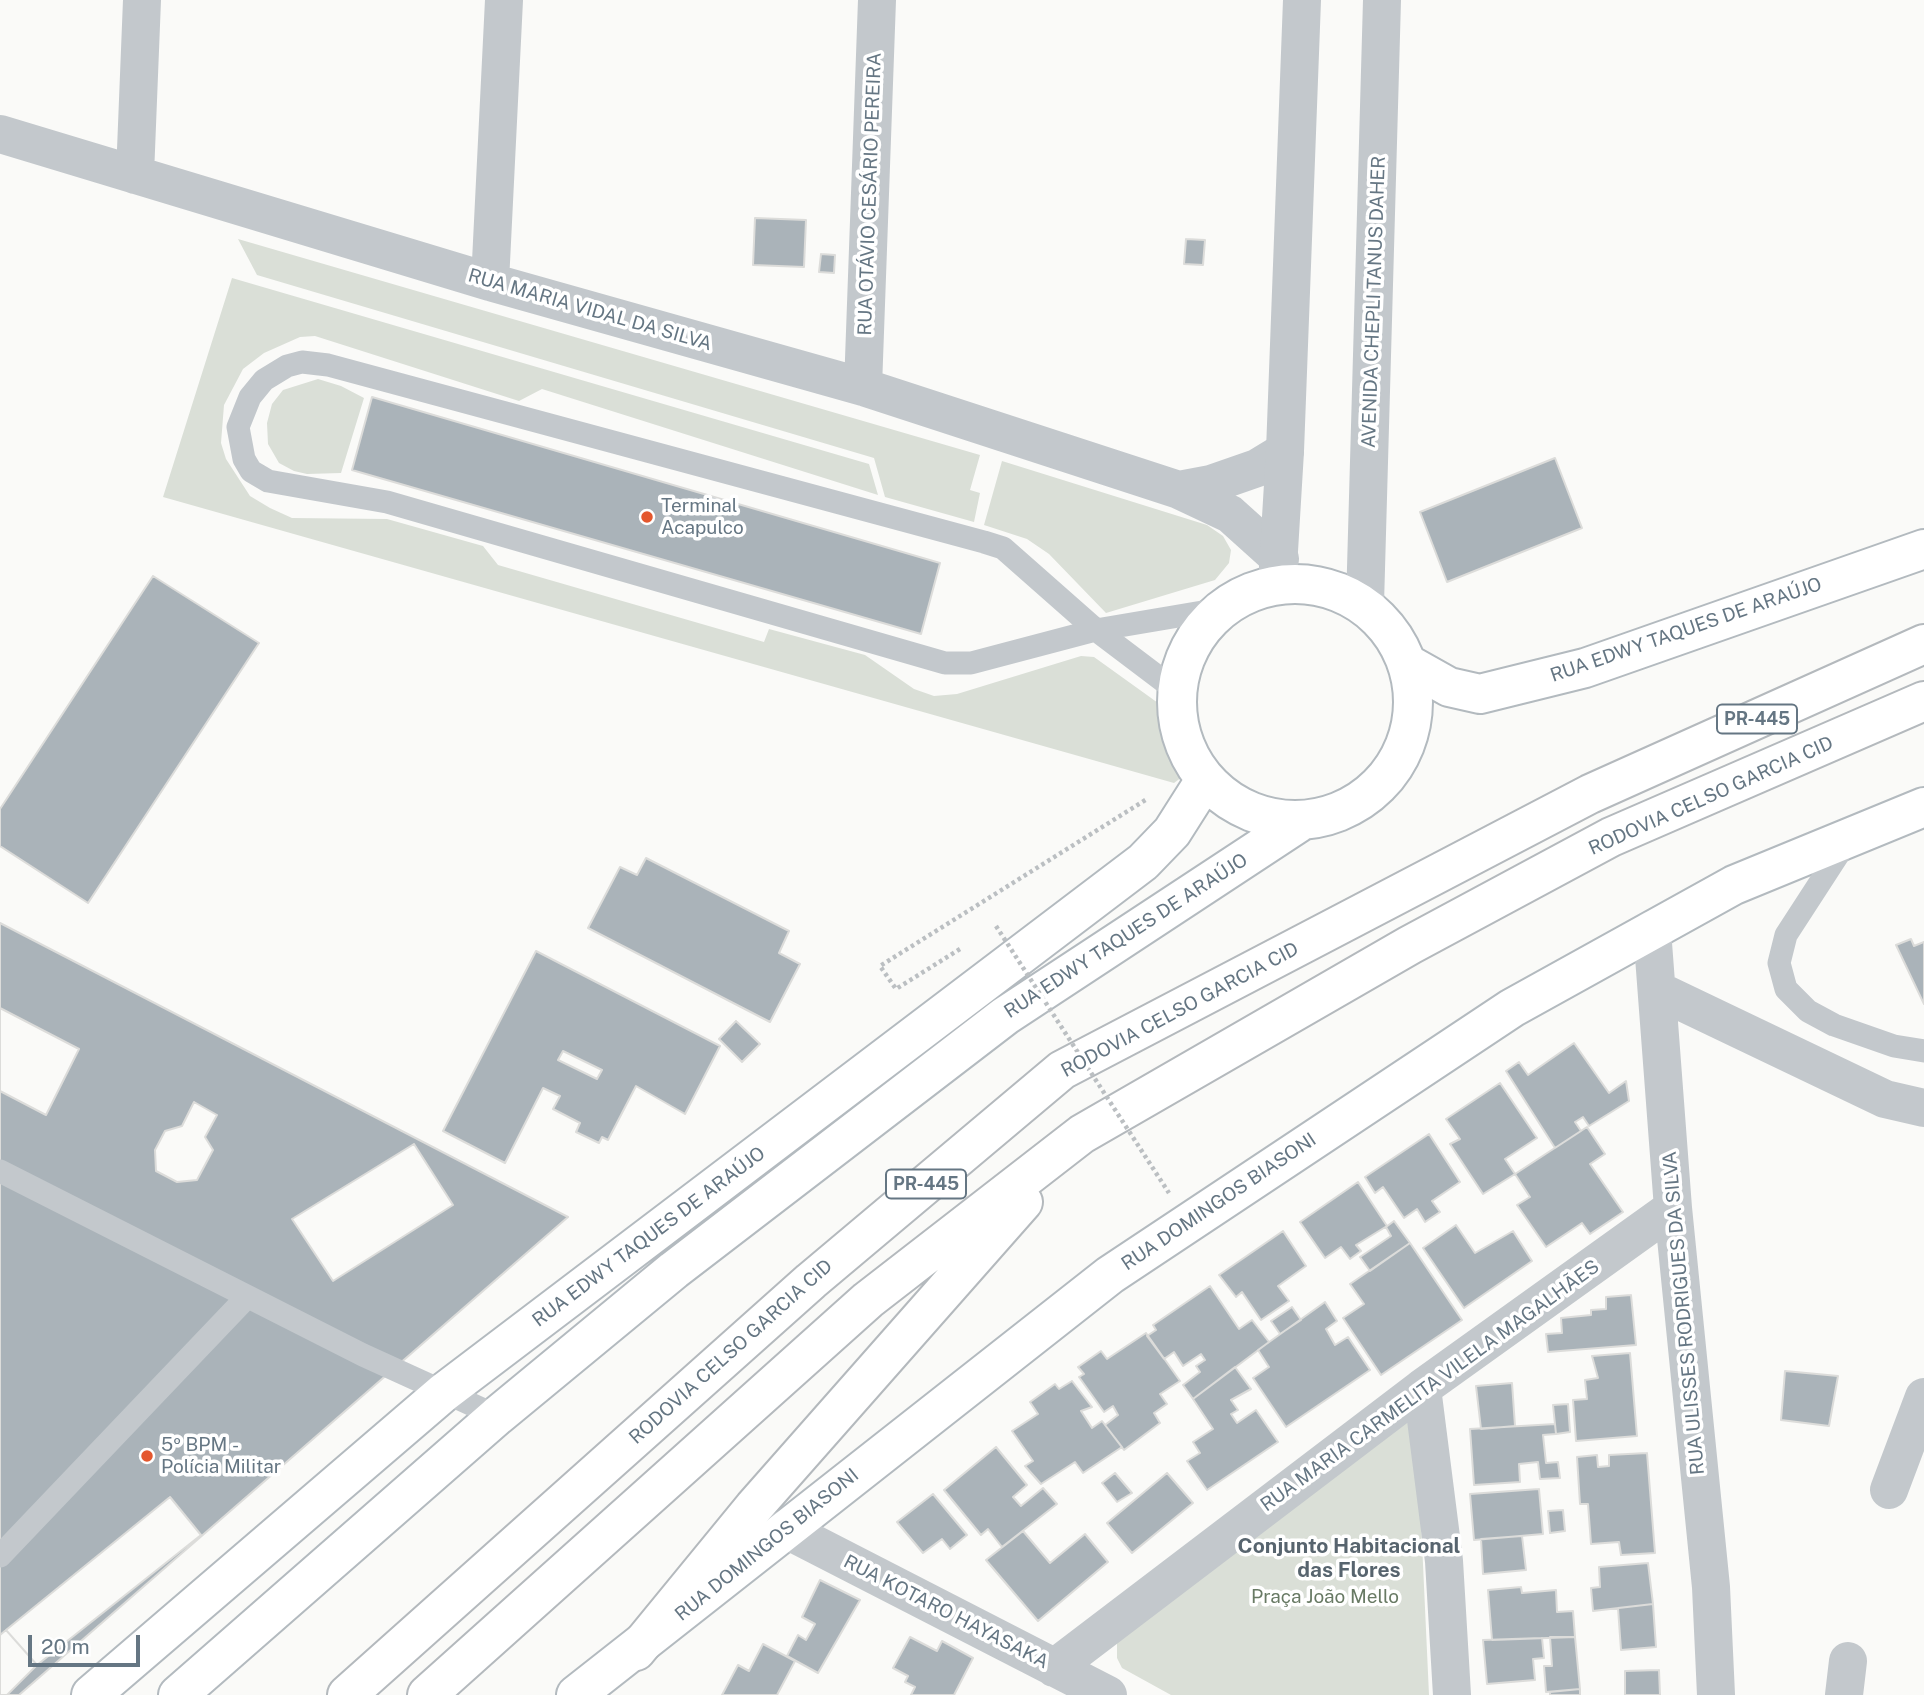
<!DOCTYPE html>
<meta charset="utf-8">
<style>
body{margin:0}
#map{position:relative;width:1924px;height:1695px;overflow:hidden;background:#fafaf8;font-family:"Public Sans",sans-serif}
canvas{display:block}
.scale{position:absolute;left:28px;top:1635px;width:112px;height:32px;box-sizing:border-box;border:4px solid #657683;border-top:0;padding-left:9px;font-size:21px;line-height:24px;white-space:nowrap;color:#657683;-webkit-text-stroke:5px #fff;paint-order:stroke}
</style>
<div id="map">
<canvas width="1924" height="1695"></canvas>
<div class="scale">20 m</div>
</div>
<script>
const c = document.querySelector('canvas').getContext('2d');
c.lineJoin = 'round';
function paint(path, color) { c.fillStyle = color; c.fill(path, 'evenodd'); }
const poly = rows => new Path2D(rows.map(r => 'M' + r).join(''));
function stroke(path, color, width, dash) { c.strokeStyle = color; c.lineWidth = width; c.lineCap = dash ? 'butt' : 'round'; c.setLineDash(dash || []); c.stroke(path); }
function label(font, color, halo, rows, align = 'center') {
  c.font = font + ' "Public Sans",sans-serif'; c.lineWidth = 7; c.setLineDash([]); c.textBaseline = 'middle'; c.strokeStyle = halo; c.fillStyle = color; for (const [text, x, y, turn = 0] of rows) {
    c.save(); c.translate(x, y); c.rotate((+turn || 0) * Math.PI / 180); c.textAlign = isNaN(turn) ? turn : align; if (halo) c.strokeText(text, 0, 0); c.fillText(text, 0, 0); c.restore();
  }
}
const green = poly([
 [238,239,980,455,970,490,980,493,974,522,885,497,874,458,257,275],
 [232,278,869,464,878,495,542,389,519,401,315,336,300,337,264,353,243,369,224,405,221,443,226,459,250,496,270,508,292,518,387,519,483,546,498,565,764,642,769,629,865,655,914,689,934,696,957,694,1081,656,1094,657,1204,736,1207,749,1202,762,1174,783,163,497],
 [318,379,341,386,364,398,341,473,307,474,294,471,279,463,268,444,267,423,272,404,283,390],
 [1002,461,1207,525,1223,536,1231,550,1229,563,1215,580,1106,613,1049,554,1027,539,984,525],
 [1406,1421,1417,1434,1429,1695,1171,1695,1122,1668,1117,1658,1117,1641]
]);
const building = poly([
 [755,218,806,220,804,267,753,265,755,218],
 [1186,239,1205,240,1203,265,1184,264,1186,239],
 [821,254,835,255,834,273,819,272,821,254],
 [372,397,940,563,921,634,352,470,372,397],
 [1555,458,1582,528,1447,582,1420,512,1555,458],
 [153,576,259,643,88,903,0,846,0,809,153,576],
 [646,858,789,931,779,953,800,964,770,1022,588,928,620,867,637,875,646,858],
 [0,923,568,1217,19,1695,0,1695,0,923],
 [1911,939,1914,946,1924,942,1924,1004,1896,945,1911,939],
 [536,951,720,1046,685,1114,636,1086,608,1140,602,1137,599,1143,576,1132,580,1123,553,1109,560,1096,543,1088,505,1163,443,1131,536,951],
 [563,1051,602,1070,597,1079,558,1060,563,1051],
 [0,1008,79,1049,46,1115,0,1091,0,1008],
 [736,1021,760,1044,742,1062,719,1039,736,1021],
 [1574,1043,1609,1093,1626,1081,1629,1101,1589,1126,1583,1117,1575,1122,1581,1131,1555,1148,1506,1071,1519,1062,1528,1075,1574,1043],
 [1500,1083,1537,1138,1505,1159,1515,1174,1483,1194,1450,1144,1460,1139,1446,1119,1500,1083],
 [194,1102,217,1115,205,1137,213,1150,197,1180,177,1182,156,1171,155,1150,165,1131,182,1126,194,1102],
 [1587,1127,1605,1154,1590,1164,1623,1212,1590,1234,1582,1223,1546,1247,1517,1205,1530,1197,1515,1174,1587,1127],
 [1429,1134,1460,1182,1432,1201,1440,1212,1425,1222,1417,1209,1404,1218,1383,1187,1375,1193,1365,1177,1429,1134],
 [414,1144,453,1205,333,1281,292,1219,414,1144],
 [1358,1182,1387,1226,1356,1245,1361,1251,1350,1259,1341,1247,1325,1258,1300,1222,1358,1182],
 [1394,1221,1410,1243,1370,1271,1360,1257,1391,1236,1386,1227,1394,1221],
 [1456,1225,1475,1253,1513,1231,1532,1261,1464,1308,1423,1248,1456,1225],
 [1283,1231,1306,1266,1278,1286,1289,1301,1261,1320,1242,1292,1236,1297,1219,1275,1283,1231],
 [1410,1243,1462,1320,1381,1375,1343,1318,1364,1304,1350,1284,1410,1243],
 [1210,1286,1239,1329,1252,1320,1269,1342,1193,1399,1183,1385,1200,1372,1196,1366,1205,1360,1201,1354,1183,1366,1174,1352,1164,1359,1147,1336,1156,1330,1153,1325,1210,1286],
 [1631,1295,1636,1345,1548,1352,1546,1334,1562,1333,1561,1318,1591,1315,1591,1310,1606,1309,1606,1297,1631,1295],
 [1325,1302,1337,1321,1326,1329,1335,1345,1348,1337,1370,1370,1286,1427,1253,1378,1269,1367,1258,1350,1325,1302],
 [1292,1307,1301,1320,1280,1334,1271,1321,1292,1307],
 [1146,1333,1180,1381,1160,1394,1167,1404,1154,1413,1160,1423,1124,1450,1105,1425,1118,1415,1113,1406,1104,1412,1079,1377,1084,1374,1078,1367,1101,1351,1107,1359,1146,1333],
 [1630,1353,1637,1436,1576,1441,1573,1400,1587,1399,1585,1380,1598,1378,1592,1356,1630,1353],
 [1235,1367,1251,1389,1231,1400,1238,1410,1231,1414,1237,1423,1256,1410,1278,1442,1207,1490,1187,1461,1200,1453,1193,1442,1213,1429,1193,1399,1235,1367],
 [1785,1371,1838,1376,1829,1426,1781,1420,1785,1371],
 [1072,1381,1092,1407,1081,1411,1092,1428,1102,1421,1122,1447,1083,1473,1075,1462,1041,1484,1025,1466,1033,1461,1012,1431,1038,1414,1030,1402,1055,1384,1059,1389,1072,1381],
 [1512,1383,1515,1426,1481,1429,1476,1386,1512,1383],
 [1568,1404,1570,1432,1556,1434,1553,1405,1568,1404],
 [1555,1424,1556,1434,1543,1435,1546,1463,1558,1462,1560,1478,1540,1479,1538,1462,1519,1464,1520,1482,1474,1485,1470,1429,1555,1424],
 [996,1447,1027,1485,1013,1497,1021,1506,1043,1488,1057,1504,1002,1547,988,1529,981,1535,944,1490,996,1447],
 [1647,1453,1655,1553,1621,1555,1619,1542,1591,1544,1588,1504,1580,1504,1577,1457,1597,1455,1598,1467,1609,1466,1609,1455,1647,1453],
 [1115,1473,1132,1493,1117,1502,1102,1483,1115,1473],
 [1167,1473,1193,1503,1132,1553,1107,1523,1167,1473],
 [1539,1489,1543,1534,1474,1540,1470,1494,1539,1489],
 [933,1494,967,1535,950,1549,942,1539,923,1553,897,1522,933,1494],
 [170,1497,201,1535,37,1665,6,1630,170,1497],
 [1563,1510,1565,1531,1550,1533,1548,1511,1563,1510],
 [1023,1531,1050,1563,1085,1534,1108,1562,1038,1621,986,1560,1023,1531],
 [1522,1536,1526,1570,1483,1574,1481,1539,1522,1536],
 [1648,1563,1653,1604,1593,1611,1591,1588,1600,1587,1599,1567,1648,1563],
 [820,1580,860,1600,818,1673,787,1656,798,1635,806,1640,815,1624,802,1617,820,1580],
 [1521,1587,1522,1593,1556,1590,1557,1612,1573,1611,1575,1637,1492,1640,1488,1590,1521,1587],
 [1653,1604,1656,1647,1621,1650,1618,1608,1653,1604],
 [6,1630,37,1665,7,1695,0,1695,0,1635,6,1630],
 [910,1637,937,1651,942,1641,973,1658,954,1695,911,1695,915,1687,905,1682,908,1676,893,1668,910,1637],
 [1550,1637,1575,1637,1580,1689,1546,1692,1544,1666,1552,1666,1550,1637],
 [1542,1638,1544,1658,1533,1659,1535,1680,1487,1684,1483,1640,1542,1638],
 [763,1644,795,1661,777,1695,722,1695,738,1665,749,1671,763,1644],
 [1659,1670,1660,1695,1625,1695,1625,1671,1659,1670],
 [1580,1689,1580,1695,1550,1695,1550,1692,1580,1689]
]);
const path = poly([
 [960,949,896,989,880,966,1147,799]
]);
const service = poly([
 [1178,692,1096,630,1003,548,984,542,328,365,302,362,287,366,264,380,250,397,238,427,244,459,251,471,268,481,387,502,945,663,971,663,1096,630,1220,609],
 [1847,841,1786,935,1779,963,1786,989,1808,1011,1834,1025,1894,1046,1924,1051],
 [0,1171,363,1355,497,1416],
 [0,1556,247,1297]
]);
const minor = poly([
 [0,134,490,282,863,387,1179,490,1230,514,1280,559],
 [135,175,142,0],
 [490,282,504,0],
 [863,387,877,0],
 [1179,490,1211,484,1257,468,1285,451],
 [1652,930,1673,1208,1711,1587,1716,1695],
 [1657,990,1885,1099,1924,1108],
 [1422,1388,1444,1561,1452,1695],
 [1889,1490,1924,1397],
 [785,1529,1108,1695],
 [1054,1668,1422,1388,1673,1208],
 [1844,1695,1848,1661]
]);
const tertiary = poly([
 [1277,584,1285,451,1302,0],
 [1365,604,1382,0]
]);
const secondary = poly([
 '1177 702a118 118 0 1 1 236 0a118 118 0 1 1-236 0Z',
 [1408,664,1449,687,1480,694,1585,668,1924,549],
 [91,1695,443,1393,1143,862,1172,832,1205,780],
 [178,1695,497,1416,674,1270,1005,1016,1300,822],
 [576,1695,1110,1275,1512,1008,1734,885,1924,807]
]);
const motorway = poly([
 [636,1651,754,1507,1023,1202],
 [347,1695,811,1281,1062,1070,1590,794,1924,644],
 [427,1695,868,1300,1082,1134,1410,945,1611,837,1924,701]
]);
const pathBridge = poly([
 [996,926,1169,1193]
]);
const markers = [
 [647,517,7,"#e4572e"],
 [147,1456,7,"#e4572e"]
];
const shields = [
 [1757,719,80],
 [926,1184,80]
];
const shieldNames = [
 ["PR-445",1757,719],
 ["PR-445",926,1184]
];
const streetNames = [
 ["RUA OTÁVIO CESÁRIO PEREIRA",870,194,-88],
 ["AVENIDA CHEPLI TANUS DAHER",1374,302,-88],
 ["RUA MARIA VIDAL DA SILVA",590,310,16],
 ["RUA EDWY TAQUES DE ARAÚJO",1686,630,-19],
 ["RODOVIA CELSO GARCIA CID",1711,796,-24],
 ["RUA EDWY TAQUES DE ARAÚJO",1126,936,-33],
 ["RODOVIA CELSO GARCIA CID",1180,1010,-28],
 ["RUA DOMINGOS BIASONI",1219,1202,-34],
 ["RUA EDWY TAQUES DE ARAÚJO",649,1237,-37],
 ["RUA ULISSES RODRIGUES DA SILVA",1684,1313,-95],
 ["RODOVIA CELSO GARCIA CID",731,1352,-42],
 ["RUA MARIA CARMELITA VILELA MAGALHÃES",1430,1386,-36],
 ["RUA DOMINGOS BIASONI",767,1545,-39],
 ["RUA KOTARO HAYASAKA",946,1612,27]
];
const poiNames = [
 ["Terminal",661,506],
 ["Acapulco",661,528],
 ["5º BPM -",161,1445],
 ["Polícia Militar",161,1467]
];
const parkNames = [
 ["Praça João Mello",1325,1597]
];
const neighbourhoodNames = [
 ["Conjunto Habitacional",1349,1547],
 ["das Flores",1349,1571]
];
paint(green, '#dadfd7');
paint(building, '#aab3b9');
stroke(building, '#dcdcda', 2);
stroke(secondary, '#b3babf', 42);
stroke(motorway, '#b4b9bd', 42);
stroke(path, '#bbbfc2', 4.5, [3.5, 3.5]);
stroke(service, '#c3c8cc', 23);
stroke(minor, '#c3c8cc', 38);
stroke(tertiary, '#c3c8cc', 38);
stroke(secondary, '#fff', 38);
stroke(motorway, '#fff', 38);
stroke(pathBridge, '#bbbfc2', 4.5, [3.5, 3.5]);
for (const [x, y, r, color] of markers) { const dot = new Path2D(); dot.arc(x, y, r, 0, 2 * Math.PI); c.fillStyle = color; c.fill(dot); stroke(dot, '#fff', 2.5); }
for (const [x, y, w] of shields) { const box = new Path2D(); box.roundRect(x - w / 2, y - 14.5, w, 29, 5); c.fillStyle = '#fff'; c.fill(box); stroke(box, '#657683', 2); }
label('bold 18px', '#657683', null, shieldNames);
label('19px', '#657683', '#fff', streetNames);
label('19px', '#657683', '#fff', poiNames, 'left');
label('19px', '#687a64', '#fff', parkNames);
label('bold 21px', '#57646e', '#fff', neighbourhoodNames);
</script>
